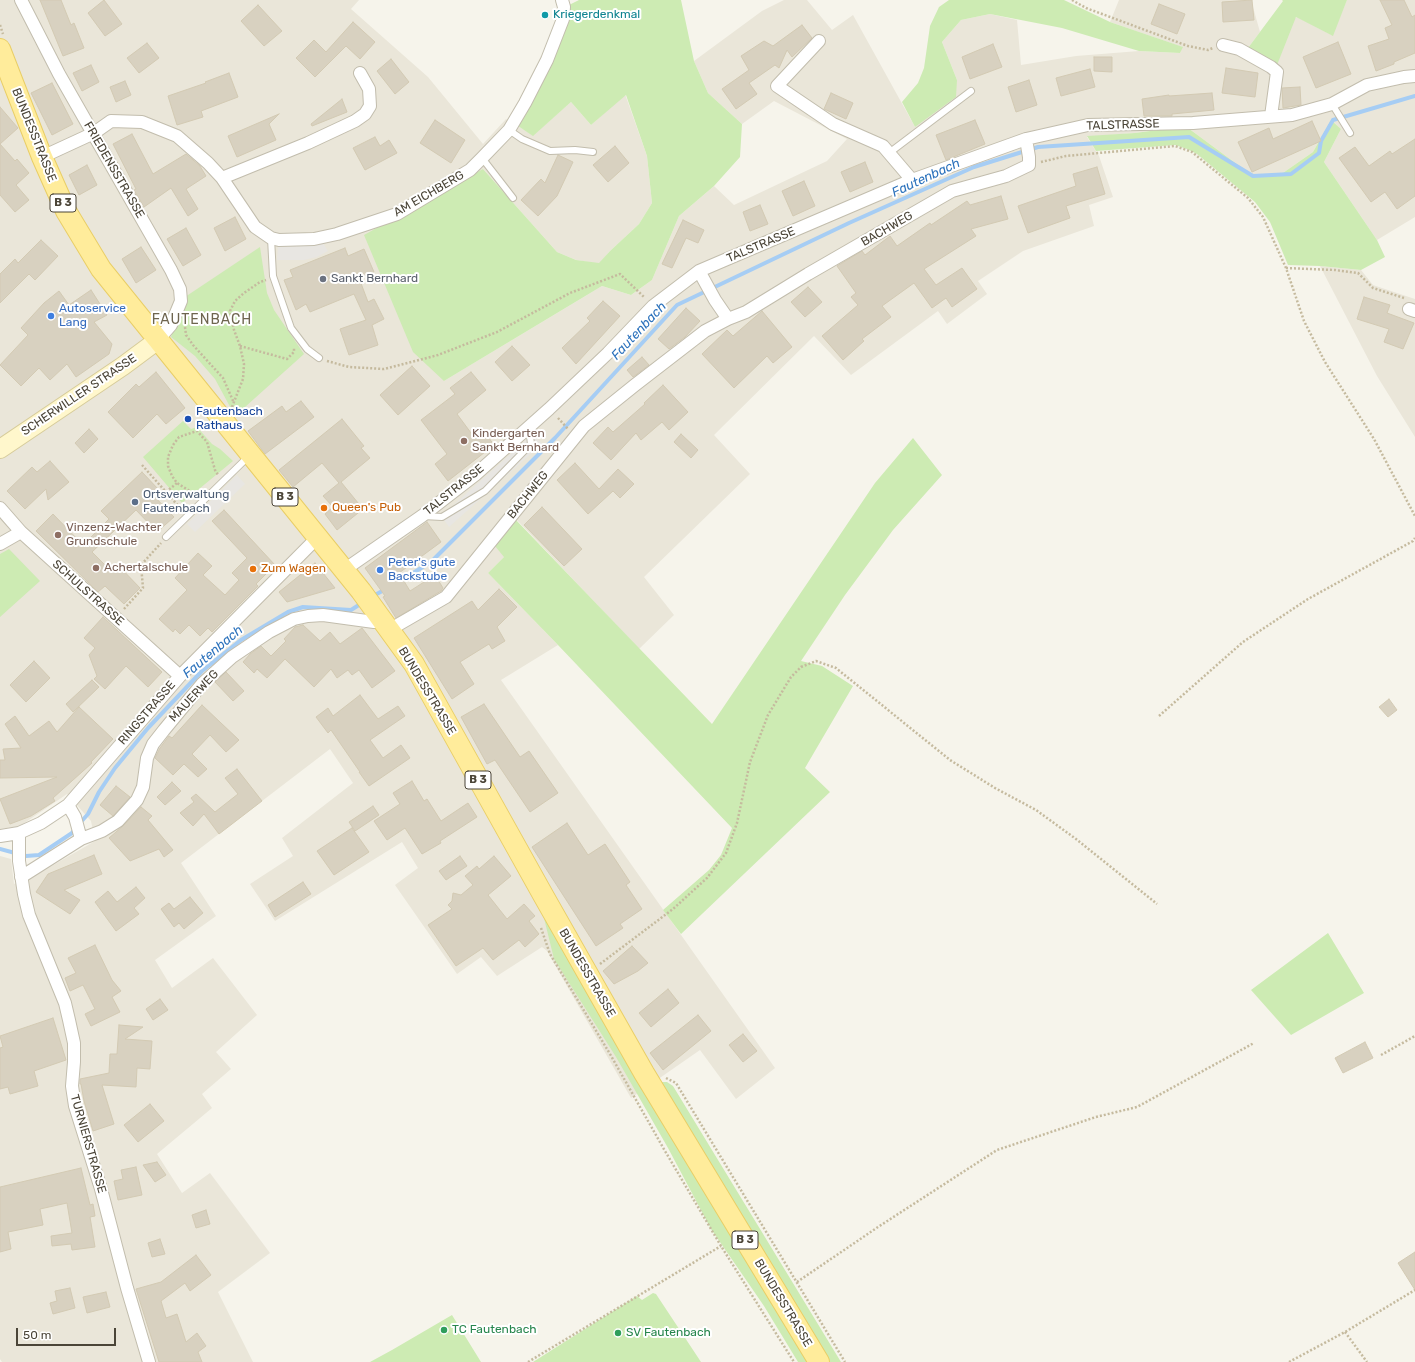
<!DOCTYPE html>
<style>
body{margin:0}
#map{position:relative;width:1415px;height:1362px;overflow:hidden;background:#f6f4eb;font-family:Rubik,sans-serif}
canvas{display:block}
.scale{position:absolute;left:16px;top:1328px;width:100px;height:18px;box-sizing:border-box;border:2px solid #4b4538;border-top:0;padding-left:5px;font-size:12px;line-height:14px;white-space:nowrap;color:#4b4538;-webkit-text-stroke:3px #fff;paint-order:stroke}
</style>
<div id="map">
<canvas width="1415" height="1362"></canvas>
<div class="scale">50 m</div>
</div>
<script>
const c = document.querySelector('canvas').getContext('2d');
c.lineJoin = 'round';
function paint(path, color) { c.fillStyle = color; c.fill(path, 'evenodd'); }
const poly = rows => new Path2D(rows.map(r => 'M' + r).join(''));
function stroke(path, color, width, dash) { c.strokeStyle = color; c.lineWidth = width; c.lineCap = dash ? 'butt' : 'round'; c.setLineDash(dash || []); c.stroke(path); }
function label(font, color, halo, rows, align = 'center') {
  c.font = font + ' Rubik,sans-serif'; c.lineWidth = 4; c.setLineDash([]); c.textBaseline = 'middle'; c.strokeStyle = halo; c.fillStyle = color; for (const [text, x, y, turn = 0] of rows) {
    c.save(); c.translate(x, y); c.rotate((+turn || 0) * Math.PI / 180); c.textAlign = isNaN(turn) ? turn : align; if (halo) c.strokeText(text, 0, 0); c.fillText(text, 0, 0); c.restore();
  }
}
const residential = poly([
 [0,0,359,0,351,9,428,77,483,144,506,119,533,135,571,102,591,125,625,94,647,156,652,203,639,224,610,251,599,264,576,260,557,252,483,169,444,381,602,286,631,295,652,280,679,216,714,186,734,205,827,161,847,139,774,101,742,124,708,93,694,61,762,11,784,0,807,0,832,30,853,15,915,127,957,80,942,42,961,20,990,14,1017,20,1021,65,1076,56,1139,51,1180,53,1182,47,1110,22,1119,0,1251,0,1260,32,1248,48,1297,17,1332,35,1347,0,1415,0,1415,217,1377,240,1324,162,1341,129,1331,120,1313,152,1280,175,1253,176,1188,128,1165,129,1135,133,1087,137,1099,156,1113,197,1089,205,1094,226,1023,251,978,281,987,294,947,324,938,311,851,375,814,336,714,435,750,474,644,577,674,615,639,649,516,519,504,557,488,573,558,645,501,680,775,1068,736,1099,700,1050,631,1098,547,951,542,947,497,976,481,957,457,974,395,885,418,868,402,842,275,921,250,884,293,856,282,838,353,783,330,749,181,863,216,916,155,960,172,988,213,958,257,1015,216,1052,231,1069,202,1094,212,1108,157,1154,182,1193,210,1173,270,1253,218,1292,253,1362,2,1362,0,1359,0,856,11,859,14,884,36,875,95,841,91,821,67,794,20,826,0,829],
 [1320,266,1361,270,1373,285,1415,299,1415,437,1377,376]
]);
const green = poly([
 [579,0,681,0,694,61,708,93,742,124,740,157,714,186,679,216,652,280,631,295,602,286,444,381,413,352,364,235,483,169,557,252,576,260,599,263,610,251,639,224,652,203,647,156,626,95,591,125,571,102,533,136,515,124,569,5],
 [949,0,1064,0,1110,22,1183,47,1180,53,1139,51,1062,28,990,14,961,20,942,42,957,80,956,97,915,127,902,102,918,83,924,68,930,26,939,7],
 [1282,0,1347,0,1333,36,1296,17,1277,65,1248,48,1283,1],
 [1331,120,1341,129,1324,162,1377,240,1385,257,1361,270,1320,266,1288,265,1270,222,1255,202,1197,154,1187,149,1175,145,1096,151,1087,136,1135,133,1165,129,1188,128,1253,176,1280,175,1313,152],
 [260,247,267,293,274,310,304,354,235,416,215,379,195,356,171,337,185,297],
 [183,421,191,429,197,427,212,444,220,449,233,461,182,503,143,457],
 [913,438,942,475,893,530,845,595,801,661,822,666,853,686,805,768,830,792,681,934,663,910,709,870,721,855,732,828,558,645,488,573,504,557,495,546,515,519,712,724,875,483],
 [9,549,40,581,0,617,0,554],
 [543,914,811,1362,798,1362,764,1306,711,1229,668,1148,616,1057,554,959],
 [1328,933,1364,993,1291,1035,1251,990],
 [662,1082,667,1082,673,1086,841,1362,827,1362,660,1084],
 [653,1293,656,1294,701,1362,533,1362,637,1296,642,1300],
 [452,1315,481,1362,370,1362,392,1350]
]);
const parking = poly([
 [321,240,328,251,317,257,304,260,277,260,278,246],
 [533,434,542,444,449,527,442,517,440,517],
 [237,475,245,484,195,532,187,524]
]);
const stream = poly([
 [399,582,432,561,555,438,677,305,849,223,974,167,1038,147,1189,137,1253,176,1291,174,1319,153,1321,141,1333,120,1415,96],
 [373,596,386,589],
 [80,823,88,814,99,792,115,768,148,728,202,671,241,640,288,612,303,607,351,610,362,603],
 [0,849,26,856,39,855,72,833,75,828]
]);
const building = poly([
 [40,0,61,0,71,25,74,23,84,48,63,56,40,0],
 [104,0,122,24,105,36,88,13,104,0],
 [1252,0,1254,20,1223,22,1222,2,1252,0],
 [1380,0,1404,0,1412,17,1415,15,1415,53,1394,62,1394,64,1376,71,1368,46,1389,39,1385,28,1392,25,1380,0],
 [1159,4,1185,14,1177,34,1151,24,1159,4],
 [258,5,282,31,264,46,241,21,258,5],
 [353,22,375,42,360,59,346,46,315,77,296,58,314,40,326,52,353,22],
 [802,25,812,38,792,57,787,50,779,68,775,65,749,83,757,94,736,109,722,89,749,70,741,56,764,41,773,46,802,25],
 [1338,42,1351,74,1316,88,1303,57,1338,42],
 [147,43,159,58,139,73,127,58,147,43],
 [993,44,1002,67,970,79,962,57,993,44],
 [1094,57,1112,57,1112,72,1094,71,1094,57],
 [391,59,409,82,395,94,377,71,391,59],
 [91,65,99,82,82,91,73,73,91,65],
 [1226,68,1258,73,1255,97,1222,93,1226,68],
 [1090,69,1095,87,1061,96,1056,78,1090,69],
 [229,73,238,97,201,111,203,117,177,125,168,96,206,83,205,82,229,73],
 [1029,80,1037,105,1016,112,1008,87,1029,80],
 [125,81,131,95,116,102,110,87,125,81],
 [52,83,73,124,52,135,31,93,52,83],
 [1300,87,1301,105,1283,108,1282,88,1300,87],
 [831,93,853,103,846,119,824,109,831,93],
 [1212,93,1214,110,1172,114,1172,116,1144,116,1142,99,1169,95,1169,96,1212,93],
 [342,99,347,112,312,126,311,124,342,99],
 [0,107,18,128,0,144,15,161,17,159,29,173,16,185,29,200,15,212,0,195,0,107],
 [279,114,269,124,276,140,237,157,228,136,279,114],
 [435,120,465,140,451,163,420,143,435,120],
 [975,120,985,144,946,160,936,135,975,120],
 [1312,121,1321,141,1252,172,1238,142,1269,128,1273,139,1312,121],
 [132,134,153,174,186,154,200,166,206,176,186,189,198,209,188,216,171,188,144,207,134,190,136,189,113,144,132,134],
 [375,137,380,146,389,140,397,153,365,170,353,148,375,137],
 [1415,139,1415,196,1397,209,1385,192,1371,202,1339,158,1355,147,1369,166,1390,151,1392,154,1415,139],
 [615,146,629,163,608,182,593,165,615,146],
 [558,155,573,162,557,196,538,216,521,200,541,179,545,183,558,155],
 [865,162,873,182,850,192,841,172,865,162],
 [87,165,97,185,79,195,69,175,87,165],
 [1097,167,1105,194,1066,206,1070,218,1028,233,1018,206,1076,186,1073,174,1097,167],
 [804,181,815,206,793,216,782,191,804,181],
 [1001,196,1008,219,971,229,976,236,924,269,936,285,962,268,977,289,952,307,946,298,932,308,914,283,882,306,891,317,862,339,864,341,843,360,822,336,858,305,851,297,856,293,837,266,862,251,865,255,890,236,897,246,930,223,931,225,967,201,970,205,1001,196],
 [760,205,768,224,750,231,743,212,760,205],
 [235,217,246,239,225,251,214,228,235,217],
 [683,220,704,230,698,243,686,238,672,268,662,264,683,220],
 [186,228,201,255,183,266,167,239,186,228],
 [41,240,58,256,35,280,29,274,0,303,0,274,15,259,18,263,41,240],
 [141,247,156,270,136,283,122,259,141,247],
 [345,248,348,256,364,249,374,272,359,278,368,302,374,299,384,319,372,325,378,345,349,355,340,329,366,320,354,294,310,312,306,304,296,310,284,280,293,277,290,270,345,248],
 [808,287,822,302,805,317,791,302,808,287],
 [91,290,107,315,94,322,112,344,109,354,76,377,67,364,50,380,39,368,21,386,0,365,28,335,21,328,44,303,59,291,69,305,91,290],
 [1364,297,1390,305,1387,313,1414,323,1403,349,1384,342,1389,329,1357,319,1364,297],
 [603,301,620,316,576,364,562,348,590,321,587,318,603,301],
 [686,308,700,321,685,337,669,349,658,339,686,308],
 [762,311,792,347,773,363,767,356,734,388,702,354,727,330,733,336,762,311],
 [512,346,530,365,512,381,495,362,512,346],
 [642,357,649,365,633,377,627,370,642,357],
 [412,366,430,386,398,415,380,395,412,366],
 [156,372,185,408,166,424,157,414,133,438,108,412,136,384,139,387,156,372],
 [471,372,486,390,457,414,474,437,483,430,494,445,448,481,435,464,447,454,421,420,455,394,450,388,471,372],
 [663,385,688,412,669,430,662,422,641,440,636,433,611,460,593,443,608,427,613,432,645,404,644,403,663,385],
 [301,401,314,417,265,454,248,431,282,406,286,412,301,401],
 [342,419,364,446,361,448,370,458,341,482,363,509,337,530,325,514,333,507,323,496,339,483,322,463,293,487,279,470,342,419],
 [89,429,98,439,84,453,75,443,89,429],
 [681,434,698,450,691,458,674,442,681,434],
 [50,461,69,482,48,500,46,489,25,509,7,491,32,467,37,472,50,461],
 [575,463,599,489,618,469,634,484,620,498,613,491,588,514,557,480,575,463],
 [142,472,159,490,153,495,174,517,157,532,136,510,92,552,109,569,116,563,140,588,124,604,105,586,98,592,36,531,53,514,83,545,109,519,101,511,142,472],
 [542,507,582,549,564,566,524,525,542,507],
 [224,510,275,565,256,584,258,586,212,632,208,628,200,636,189,625,180,634,175,629,173,632,159,619,187,590,175,578,198,553,212,566,203,575,225,595,239,580,232,573,247,558,212,521,224,510],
 [427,522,441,542,399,573,410,591,435,575,443,588,441,591,396,618,383,597,385,596,365,568,427,522],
 [315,563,335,588,287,602,279,592,315,563],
 [499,589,517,607,497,627,505,641,492,649,489,644,460,662,474,684,452,699,414,638,472,601,478,610,499,589],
 [103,617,162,672,148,687,126,666,105,689,94,679,97,676,89,655,95,648,84,638,103,617],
 [303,625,320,641,330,632,340,644,362,628,395,671,372,688,359,670,352,675,348,670,337,678,331,669,314,687,285,659,267,678,257,669,254,673,243,662,250,654,261,646,271,656,286,641,284,639,295,627,303,625],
 [34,661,50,678,26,702,10,685,34,661],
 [226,672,244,691,233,701,215,682,226,672],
 [92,680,99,687,73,712,66,704,92,680],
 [360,695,378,719,398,706,405,716,370,740,383,758,401,745,410,758,369,786,359,772,360,772,331,730,328,733,316,717,328,708,333,716,360,695],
 [1389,699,1397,710,1388,717,1379,707,1389,699],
 [484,704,520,757,529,751,558,793,530,812,495,760,487,764,461,717,484,704],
 [202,705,239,740,226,752,210,735,192,754,207,769,198,777,184,764,173,775,155,758,160,748,169,736,172,738,202,705],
 [79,707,113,739,91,762,92,763,53,798,55,801,31,816,10,824,0,799,57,777,0,778,0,760,5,760,3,749,21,748,5,724,15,716,29,736,49,721,57,732,79,707],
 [237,769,262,801,219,834,204,814,193,826,180,813,194,802,191,798,196,794,215,812,238,794,225,778,237,769],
 [412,781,424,801,427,799,441,821,468,803,477,817,440,841,441,843,422,854,405,828,387,840,374,821,400,804,393,793,412,781],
 [172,782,181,791,165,805,157,797,172,782],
 [116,786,130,797,113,816,100,805,116,786],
 [373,806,379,815,355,831,349,822,373,806],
 [141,807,152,816,148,820,173,850,164,857,159,849,130,861,109,838,123,826,141,807],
 [567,823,588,855,605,844,630,882,626,885,642,909,620,924,623,928,596,946,532,847,567,823],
 [352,828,369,852,334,875,317,851,352,828],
 [94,855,102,874,64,890,80,900,70,914,36,892,48,874,94,855],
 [460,856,467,866,446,880,439,871,460,856],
 [494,856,511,876,488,895,507,919,524,904,535,916,529,921,539,934,525,947,519,940,493,960,483,948,456,966,428,925,452,909,448,905,452,901,453,893,461,895,473,885,465,876,477,866,479,869,494,856],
 [303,882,311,894,275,917,268,905,303,882],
 [136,887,145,898,134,908,139,914,116,931,95,902,108,891,117,902,136,887],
 [190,897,203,913,184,929,179,923,174,927,161,909,169,903,174,909,190,897],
 [95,945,112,980,121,991,112,997,120,1012,91,1026,85,1014,95,1009,83,985,70,991,65,978,76,973,68,958,95,945],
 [632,946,648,963,638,971,614,984,603,971,632,946],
 [668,989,679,1003,651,1027,639,1013,668,989],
 [160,999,168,1010,153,1020,146,1009,160,999],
 [698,1015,711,1031,663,1070,650,1053,698,1015],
 [53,1018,66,1060,34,1071,38,1086,10,1094,8,1087,0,1089,0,1048,3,1047,0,1036,53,1018],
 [119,1025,143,1027,125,1039,152,1041,150,1069,137,1068,136,1087,102,1085,114,1124,93,1131,84,1101,81,1084,80,1084,80,1079,109,1073,110,1054,117,1054,119,1025],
 [743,1034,757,1051,743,1062,729,1045,743,1034],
 [1365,1042,1373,1058,1343,1073,1335,1058,1365,1042],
 [150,1104,164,1121,138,1142,124,1125,150,1104],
 [157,1162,166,1175,155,1182,143,1165,157,1162],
 [136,1167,142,1195,118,1200,114,1181,123,1179,121,1170,136,1167],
 [81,1168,90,1205,93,1204,95,1216,90,1217,95,1247,72,1250,71,1244,52,1246,51,1236,72,1233,67,1203,40,1209,43,1225,8,1232,11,1249,0,1252,0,1187,81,1168],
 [206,1210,210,1224,196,1228,192,1215,206,1210],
 [160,1239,165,1254,152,1257,148,1243,160,1239],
 [1415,1252,1415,1290,1398,1263,1415,1252],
 [196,1255,211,1275,190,1291,185,1283,161,1301,166,1318,177,1314,186,1342,197,1333,206,1346,198,1352,202,1362,159,1362,136,1289,161,1282,196,1255],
 [70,1288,75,1308,53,1314,50,1303,57,1301,55,1291,70,1288],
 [106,1292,110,1307,87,1313,83,1297,106,1292]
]);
const path = poly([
 [1072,0,1086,8,1188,46,1208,50,1213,48],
 [0,25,3,34],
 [1041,162,1066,156,1175,146,1192,152,1248,198,1263,217,1286,268,1304,321,1325,362,1374,439,1415,516],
 [1286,268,1335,270,1358,273,1373,288,1404,298],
 [185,327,186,335,193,345,223,378,234,403],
 [240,346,287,359,294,352,294,348],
 [327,361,349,367,384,369,438,355,497,332,570,293,620,274,644,297],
 [232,407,243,379,244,364,240,346,234,330,230,311,235,301,244,293,260,282,266,280],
 [558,418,568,429],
 [142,465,181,509],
 [166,492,177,483],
 [196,495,177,483,172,476,168,466,168,457,173,445,179,437,197,431,207,442,215,470,218,475],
 [124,609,143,588,141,565,161,543],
 [1159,716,1243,642,1308,599,1413,541,1415,538],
 [541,928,550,954,610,1054,665,1151,721,1246,794,1362],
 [600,964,673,909,707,878,726,853,737,823,750,762,768,715,791,677,801,667,816,661,836,668,950,760,995,788,1036,810,1076,839,1157,904],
 [1381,1055,1415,1036],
 [666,1078,676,1083,845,1362],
 [797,1282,878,1227,997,1150,1096,1117,1137,1107,1254,1043],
 [1345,1332,1367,1362],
 [528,1362,721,1246],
 [1289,1362,1345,1332,1415,1290]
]);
const lane = poly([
 [1332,104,1350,133],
 [509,130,522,139,550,151,575,150,593,152],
 [889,153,971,91],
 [482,158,513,198],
 [271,238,273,276,291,328,307,349,319,358],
 [423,516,442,517,485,491,531,444,530,436,524,430],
 [166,537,248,457]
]);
const street = poly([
 [21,0,59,74,171,270,180,289,181,301,171,325,158,340],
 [819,41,777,86,833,124,883,146,912,180],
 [1223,45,1239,49,1271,67,1277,72,1271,116],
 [42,157,94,133,111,121,142,122,177,136,208,163,222,178,255,227,271,238,279,240,314,239,337,234,397,214,470,170,482,158,509,130,525,103,547,60,563,19,564,7,562,0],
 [222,178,308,143,355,121,365,114,370,106,369,89,360,73],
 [699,271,715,300,728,319],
 [1409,309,1415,311],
 [0,508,21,532,180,676],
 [0,544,21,532],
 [344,570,422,516,475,475,549,409,608,353,653,306,699,271,912,180,1026,139,1088,125,1193,123,1292,115,1332,104,1367,85,1404,77,1415,76],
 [389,630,446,597,584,426,635,385,705,331,728,319,746,312,808,274,952,191,1006,176,1029,165,1029,157,1026,139],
 [68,805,75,817,81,839,102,831,118,821,137,800,143,787,147,758,153,744,164,730,202,684,232,657,269,632,294,619,308,616,323,615,374,622,380,618],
 [19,833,19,861,24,894,29,915,65,1003,69,1020,74,1043,74,1062,72,1086,75,1106,101,1189,127,1288,149,1362],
 [0,836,19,833,41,823,68,805,180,676,311,544,319,539],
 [21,877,81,839]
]);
const secondary = poly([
 [0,449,123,366,158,340]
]);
const primary = poly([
 [0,49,42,157,66,211,101,269,361,591,414,664,543,895,644,1073,819,1362]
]);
const markers = [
 [545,15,4,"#0f9aa8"],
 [323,279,4,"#6b7280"],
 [51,316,4,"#3f7fe0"],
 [188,419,4,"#1a4fb4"],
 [464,441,4,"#8d6e63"],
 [135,502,4,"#5c6f8a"],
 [324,508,4,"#e8710a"],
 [58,535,4,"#8d6e63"],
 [96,568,4,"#8d6e63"],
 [253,569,4,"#e8710a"],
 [380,570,4,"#3f7fe0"],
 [444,1330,4,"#2e9e5b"],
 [618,1333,4,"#2e9e5b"]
];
const shields = [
 [63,203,26],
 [285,497,26],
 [478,780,26],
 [745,1240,26]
];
const shieldNames = [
 ["B 3",63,203],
 ["B 3",285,497],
 ["B 3",478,780],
 ["B 3",745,1240]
];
const cultureNames = [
 ["Kriegerdenkmal",553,15]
];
const streetNames = [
 ["TALSTRASSE",1123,125,-2],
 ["BUNDESSTRASSE",34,135,68],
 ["FRIEDENSSTRASSE",114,170,60],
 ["AM EICHBERG",429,194,-30],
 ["BACHWEG",887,229,-30],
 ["TALSTRASSE",761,245,-23],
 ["SCHERWILLER STRASSE",79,395,-34],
 ["TALSTRASSE",454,490,-39],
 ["BACHWEG",528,495,-51],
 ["SCHULSTRASSE",88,593,42],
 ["BUNDESSTRASSE",427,691,59],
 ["MAUERWEG",194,696,-47],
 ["RINGSTRASSE",147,713,-49],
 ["BUNDESSTRASSE",587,973,60],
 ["TURNIERSTRASSE",88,1144,74],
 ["BUNDESSTRASSE",783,1303,59]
];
const worshipNames = [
 ["Sankt Bernhard",331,279]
];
const shopNames = [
 ["Autoservice",59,309],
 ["Lang",59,323],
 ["Peter's gute",388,563],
 ["Backstube",388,577]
];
const transitNames = [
 ["Fautenbach",196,412],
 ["Rathaus",196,426]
];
const educationNames = [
 ["Kindergarten",472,434],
 ["Sankt Bernhard",472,448],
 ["Vinzenz-Wachter",66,528],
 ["Grundschule",66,542],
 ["Achertalschule",104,568]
];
const serviceNames = [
 ["Ortsverwaltung",143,495],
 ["Fautenbach",143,509]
];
const foodNames = [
 ["Queen's Pub",332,508],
 ["Zum Wagen",261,569]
];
const leisureNames = [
 ["TC Fautenbach",452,1330],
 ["SV Fautenbach",626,1333]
];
const waterNames = [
 ["Fautenbach",926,178,-25],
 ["Fautenbach",639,331,-47],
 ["Fautenbach",213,652,-40]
];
const quarterNames = [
 ["FAUTENBACH",202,320]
];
paint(residential, '#eae6d9');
paint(green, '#cdebb3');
paint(parking, '#e8e6e2');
stroke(stream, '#a6cdf4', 4);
paint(building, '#d8d1c0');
stroke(building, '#d3cab3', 1);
stroke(lane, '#c2bdad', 8);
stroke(street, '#c2bdad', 14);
stroke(secondary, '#d7cc9a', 20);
stroke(primary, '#e9ce66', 22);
stroke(path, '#c5ba9e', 2.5, [2, 2]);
stroke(lane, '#fff', 6);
stroke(street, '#fff', 12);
stroke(secondary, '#fff7cc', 18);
stroke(primary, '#ffec9b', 20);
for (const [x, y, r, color] of markers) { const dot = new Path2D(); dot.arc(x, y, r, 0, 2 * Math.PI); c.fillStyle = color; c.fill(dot); stroke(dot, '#fff', 1.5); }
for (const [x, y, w] of shields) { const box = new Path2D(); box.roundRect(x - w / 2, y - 9, w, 18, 3); c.fillStyle = '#fff'; c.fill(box); stroke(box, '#4b4538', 1); }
label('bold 11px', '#4b4538', null, shieldNames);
label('12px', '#0d838f', '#fff', cultureNames, 'left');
label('12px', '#4b4538', '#fff', streetNames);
label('12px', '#5b616d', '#fff', worshipNames, 'left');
label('12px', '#366cbe', '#fff', shopNames, 'left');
label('12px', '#164399', '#fff', transitNames, 'left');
label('12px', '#785e54', '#fff', educationNames, 'left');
label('12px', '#4e5e75', '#fff', serviceNames, 'left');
label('12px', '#c56008', '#fff', foodNames, 'left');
label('12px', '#27864d', '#fff', leisureNames, 'left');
label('italic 13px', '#2c72bc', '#fff', waterNames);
c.letterSpacing = '1px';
label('14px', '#6e654f', '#fff', quarterNames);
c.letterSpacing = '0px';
</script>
